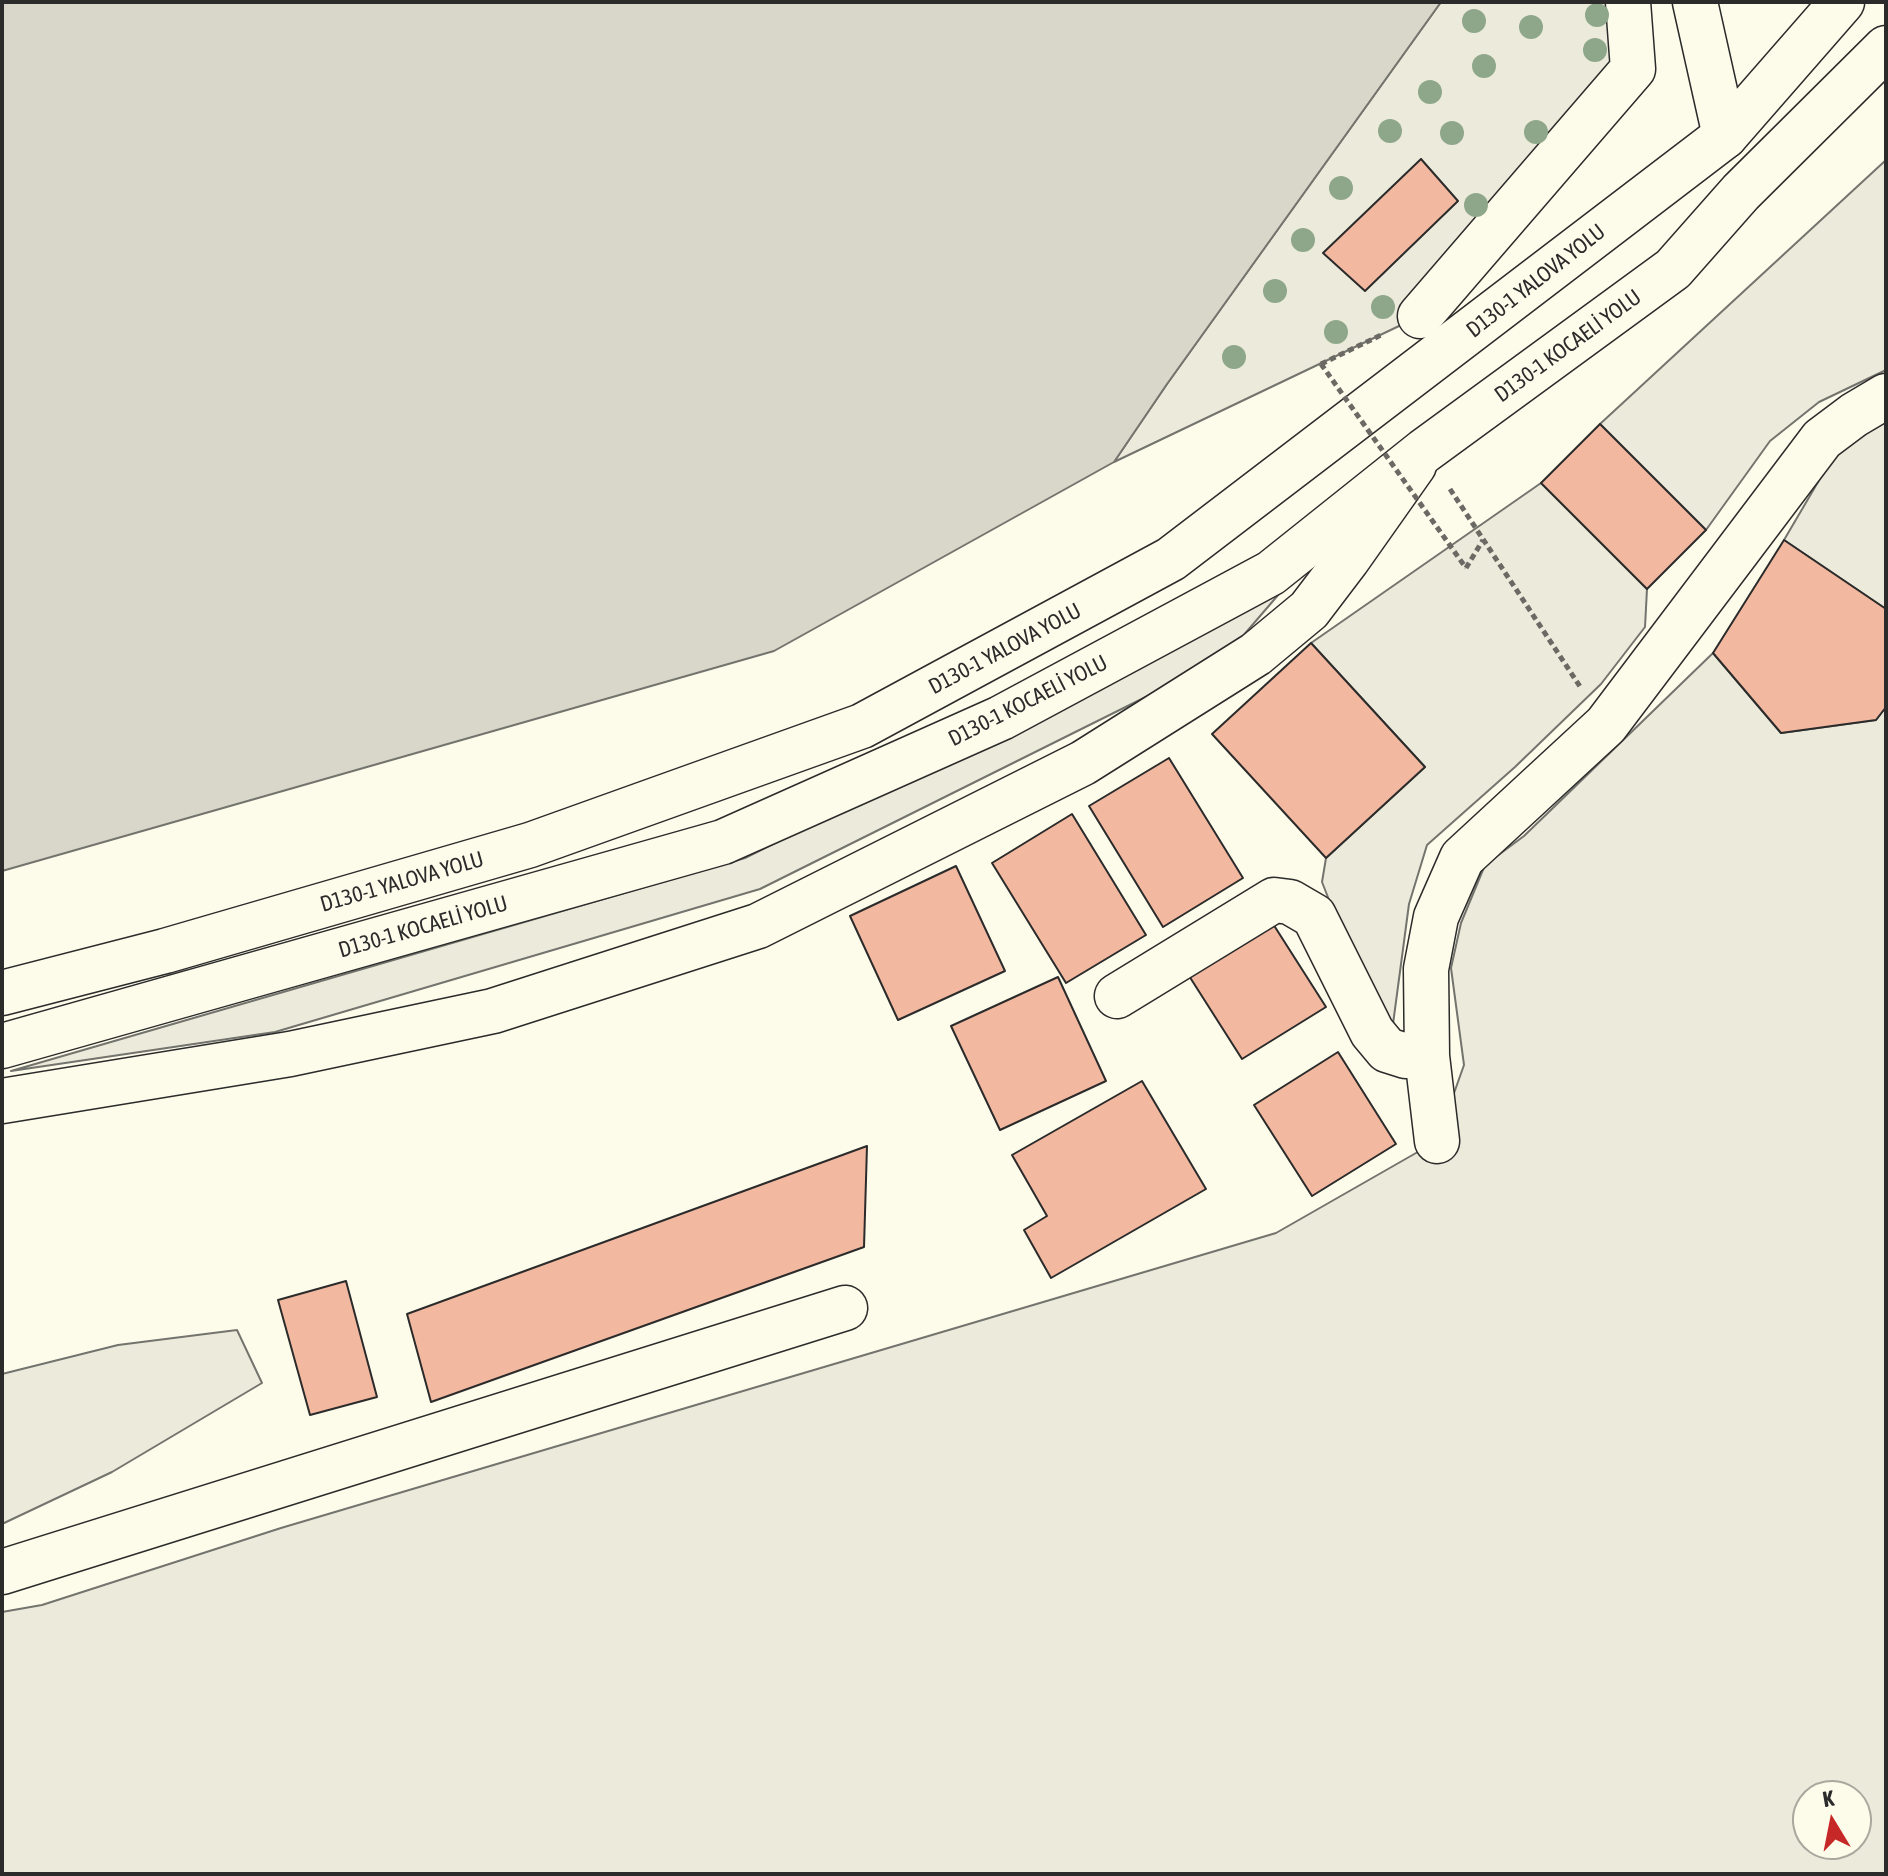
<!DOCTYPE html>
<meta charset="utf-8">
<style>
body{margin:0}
#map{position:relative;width:1888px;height:1876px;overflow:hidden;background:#fdfbea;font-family:"Asap Condensed",sans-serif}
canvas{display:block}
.frame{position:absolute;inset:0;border:4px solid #2b2b2b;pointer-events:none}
.north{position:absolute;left:1792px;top:1780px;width:80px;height:80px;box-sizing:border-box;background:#fdfbea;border:2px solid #a9a89e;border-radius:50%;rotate:350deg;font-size:22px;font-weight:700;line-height:32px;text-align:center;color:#2b2b2b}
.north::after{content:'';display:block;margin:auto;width:28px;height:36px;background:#c62828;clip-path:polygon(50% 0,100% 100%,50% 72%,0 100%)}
</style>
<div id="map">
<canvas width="1888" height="1876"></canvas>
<div class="frame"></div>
<div class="north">K</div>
</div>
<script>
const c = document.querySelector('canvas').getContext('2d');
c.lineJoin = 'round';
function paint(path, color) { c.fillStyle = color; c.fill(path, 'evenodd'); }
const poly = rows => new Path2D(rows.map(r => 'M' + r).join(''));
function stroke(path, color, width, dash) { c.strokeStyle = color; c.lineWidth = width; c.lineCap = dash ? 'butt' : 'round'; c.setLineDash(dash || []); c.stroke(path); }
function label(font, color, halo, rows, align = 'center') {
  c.font = font + ' "Asap Condensed",sans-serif'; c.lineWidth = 6; c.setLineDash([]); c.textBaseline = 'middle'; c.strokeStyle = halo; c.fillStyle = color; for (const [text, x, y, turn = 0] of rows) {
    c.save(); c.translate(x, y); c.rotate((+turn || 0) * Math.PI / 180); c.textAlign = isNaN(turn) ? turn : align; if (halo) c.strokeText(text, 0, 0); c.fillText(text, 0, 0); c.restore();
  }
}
const green = poly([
 [1441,2,1628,2,1633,69,1420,316,1114,462,1167,384,1441,2],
 [1886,160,1886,370,1819,402,1770,441,1706,530,1600,424,1886,160],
 [1886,415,1886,609,1784,540,1838,448,1886,415],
 [1541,483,1647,589,1645,627,1601,684,1515,767,1427,845,1409,904,1393,1024,1378,1025,1322,882,1326,858,1425,767,1311,643,1541,483],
 [1285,587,1224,658,760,889,275,1032,11,1071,745,858,1285,587],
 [1713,653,1781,733,1876,720,1886,707,1886,1874,2,1874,2,1612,42,1605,281,1528,1276,1233,1437,1141,1464,1065,1451,968,1461,923,1485,865,1524,836,1713,653],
 [1808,1796,1856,1796,1856,1844,1808,1844,1808,1796],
 [237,1330,262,1383,112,1472,2,1524,2,1374,118,1345,237,1330]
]);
const water = poly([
 [2,2,1441,2,1167,384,1114,462,774,651,2,871,2,2]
]);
const building = poly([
 [1421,159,1458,201,1365,291,1323,253,1421,159],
 [1600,424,1706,530,1647,589,1541,483,1600,424],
 [1784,540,1886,609,1886,707,1876,720,1781,733,1713,653,1784,540],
 [1311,643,1425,767,1326,858,1212,734,1311,643],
 [1169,758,1243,878,1163,927,1089,806,1169,758],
 [1072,814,1146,935,1066,983,992,863,1072,814],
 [956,866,1005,971,898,1020,850,916,956,866],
 [1268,916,1326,1007,1242,1059,1184,968,1268,916],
 [1058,977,1106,1081,1000,1130,951,1026,1058,977],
 [1338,1052,1396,1144,1312,1196,1254,1105,1338,1052],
 [1142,1081,1206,1189,1051,1278,1024,1230,1047,1216,1012,1155,1142,1081],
 [867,1146,864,1247,431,1402,407,1314,867,1146],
 [346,1281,377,1397,310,1415,278,1300,346,1281]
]);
const path = poly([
 [1321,364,1381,335],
 [1450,489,1581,688],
 [1466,568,1483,540]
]);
const minor = poly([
 [1695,2,1725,136],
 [1420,316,1633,69,1628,2],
 [1117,996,1274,900,1290,902,1314,916,1372,1032,1387,1050,1406,1056,1427,1056],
 [2,1101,290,1054,493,1011,758,926,1083,763,1256,654,1309,610,1347,560,1414,465],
 [1437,1141,1427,1056,1426,969,1436,917,1462,858,1606,725,1822,439,1854,415,1886,396],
 [2,1572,845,1308]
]);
const highway = poly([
 [2,993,165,951,530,845,862,726,1171,559,1725,136,1842,2],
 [2,1046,723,842,1001,718,1271,573,1424,451,1673,269,1741,192,1886,48]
]);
const pathBridge = poly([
 [1321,364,1466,568]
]);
const trees = [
 [1597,15],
 [1474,21],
 [1531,27],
 [1595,50],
 [1484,66],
 [1430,92],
 [1390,131],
 [1536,132],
 [1452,133],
 [1341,188],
 [1476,205],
 [1303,240],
 [1275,291],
 [1383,307],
 [1336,332],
 [1234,357]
];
const streetNames = [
 ["D130-1 YALOVA YOLU",1536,281,-38],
 ["D130-1 KOCAELİ YOLU",1568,346,-36],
 ["D130-1 YALOVA YOLU",1005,649,-28],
 ["D130-1 KOCAELİ YOLU",1028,701,-27],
 ["D130-1 YALOVA YOLU",402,882,-16],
 ["D130-1 KOCAELİ YOLU",423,927,-16]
];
paint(green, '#ecebdb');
stroke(green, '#74746e', 2);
paint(water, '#d8d7c9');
stroke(water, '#74746e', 2);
paint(building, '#f2b8a0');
stroke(building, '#2b2b2b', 2);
stroke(minor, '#2b2b2b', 47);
stroke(highway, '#2b2b2b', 47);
stroke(path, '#6a6964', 5, [6, 4]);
stroke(minor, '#fdfbea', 44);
stroke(highway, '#fdfbea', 44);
stroke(pathBridge, '#6a6964', 5, [6, 4]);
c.fillStyle = '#8ea78a';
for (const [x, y] of trees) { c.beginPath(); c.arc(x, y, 12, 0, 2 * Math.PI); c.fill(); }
label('22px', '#2b2b2b', '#fdfbea', streetNames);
</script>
